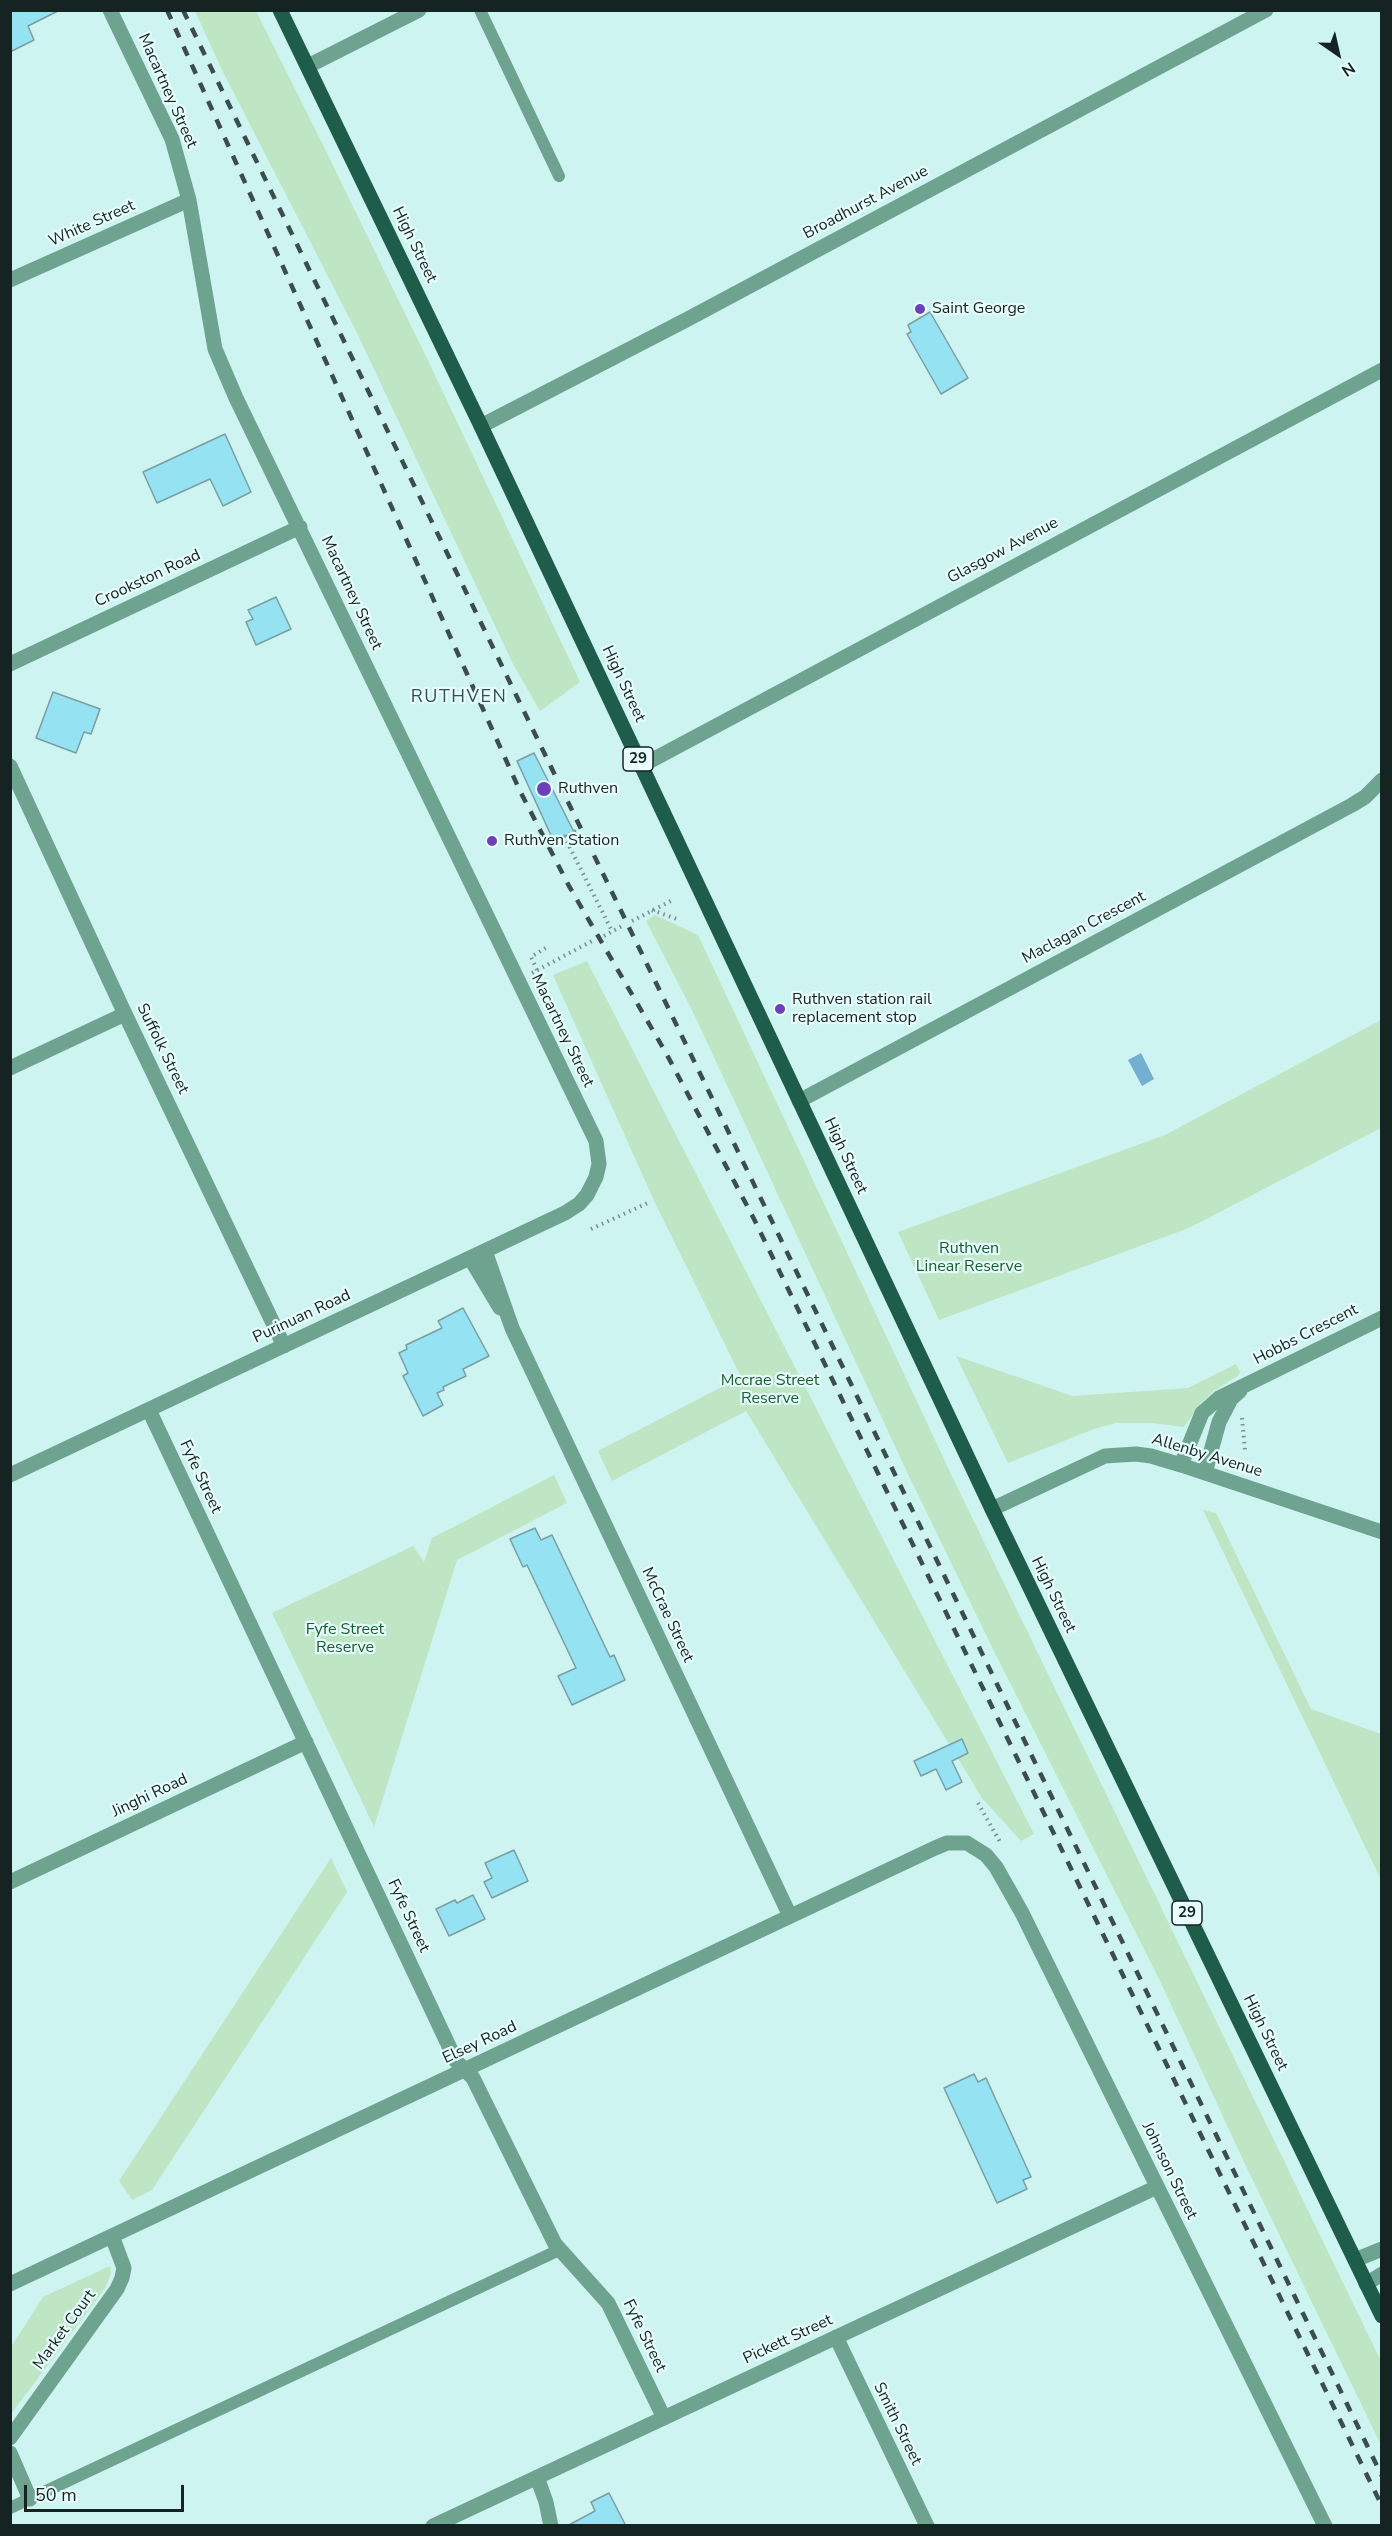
<!DOCTYPE html>
<style>
body{margin:0}
#map{position:relative;width:1392px;height:2536px;overflow:hidden;background:#cef4f1;font-family:"Nunito Sans",sans-serif}
canvas{display:block}
.frame{position:absolute;inset:0;border:12px solid #152322;pointer-events:none}
.north{position:absolute;left:1308px;top:24px;width:60px;height:60px;-webkit-text-stroke:4px #e7fefc;paint-order:stroke;rotate:146deg;font-size:16px;font-weight:700;line-height:24px;text-align:center;color:#152322}
.north::after{content:'';display:block;margin:auto;width:21px;height:27px;background:#152322;clip-path:polygon(50% 0,100% 100%,50% 72%,0 100%)}
.scale{position:absolute;left:24px;top:2485px;width:160px;height:27px;box-sizing:border-box;border:3px solid #152322;border-top:0;padding-left:8px;font-size:18px;line-height:21px;white-space:nowrap;color:#152322;-webkit-text-stroke:4px #e7fefc;paint-order:stroke}
</style>
<div id="map">
<canvas width="1392" height="2536"></canvas>
<div class="frame"></div>
<div class="north">N</div>
<div class="scale">50 m</div>
</div>
<script>
const c = document.querySelector('canvas').getContext('2d');
c.lineJoin = 'round';
function paint(path, color) { c.fillStyle = color; c.fill(path, 'evenodd'); }
const poly = rows => new Path2D(rows.map(r => 'M' + r).join(''));
function stroke(path, color, width, dash) { c.strokeStyle = color; c.lineWidth = width; c.lineCap = dash ? 'butt' : 'round'; c.setLineDash(dash || []); c.stroke(path); }
function label(font, color, halo, rows, align = 'center') {
  c.font = font + ' "Nunito Sans",sans-serif'; c.lineWidth = 4.5; c.setLineDash([]); c.textBaseline = 'middle'; c.strokeStyle = halo; c.fillStyle = color; for (const [text, x, y, turn = 0] of rows) {
    c.save(); c.translate(x, y); c.rotate((+turn || 0) * Math.PI / 180); c.textAlign = isNaN(turn) ? turn : align; if (halo) c.strokeText(text, 0, 0); c.fillText(text, 0, 0); c.restore();
  }
}
const green = poly([
 [195,11,256,11,325,149,433,371,580,682,540,711,513,664,356,331,222,70],
 [655,915,698,935,950,1472,1381,2361,1381,2445,1244,2162,1161,1983,990,1643,907,1472,692,1010,646,921],
 [587,961,1034,1834,1021,1841,982,1798,746,1411,612,1481,598,1451,741,1377,655,1203,553,975],
 [1381,1020,1381,1128,1189,1228,939,1320,898,1232,1165,1135],
 [956,1356,1073,1396,1188,1388,1236,1364,1240,1372,1239,1375,1214,1391,1200,1404,1184,1427,1151,1423,1116,1423,1094,1429,1008,1463],
 [554,1475,567,1503,457,1560,374,1827,272,1613,413,1546,424,1562,432,1538],
 [1203,1510,1216,1513,1311,1709,1381,1734,1381,1880],
 [331,1858,347,1892,152,2190,132,2200,119,2181],
 [110,2266,111,2273,106,2287,11,2414,11,2347,43,2297]
]);
const water = poly([
 [1141,1053,1154,1079,1142,1086,1128,1060]
]);
const building = poly([
 [10,10,60,10,28,26,34,40,10,52,10,10],
 [930,312,968,378,941,394,907,334,911,332,908,325,930,312],
 [225,434,251,492,223,506,210,479,157,503,143,472,225,434],
 [276,597,291,629,256,645,246,622,253,619,248,610,276,597],
 [53,692,100,709,91,734,84,732,76,753,36,738,53,692],
 [534,753,574,832,554,842,517,761,534,753],
 [463,1308,489,1356,463,1369,466,1376,443,1387,444,1390,437,1393,443,1405,423,1416,403,1376,408,1373,399,1353,407,1349,406,1345,442,1328,438,1321,463,1308],
 [535,1528,541,1540,552,1535,610,1657,614,1655,625,1680,572,1705,558,1676,576,1668,527,1565,523,1567,510,1539,535,1528],
 [962,1739,968,1753,952,1761,962,1782,946,1790,936,1769,921,1776,914,1761,962,1739],
 [514,1850,528,1881,492,1898,484,1882,492,1878,485,1863,514,1850],
 [473,1895,485,1919,449,1936,436,1909,455,1900,457,1903,473,1895],
 [974,2074,978,2082,986,2078,1031,2177,1023,2180,1027,2189,997,2203,944,2088,974,2074],
 [609,2493,626,2526,567,2526,595,2511,591,2502,609,2493]
]);
const path = poly([
 [564,836,612,931],
 [553,842,576,831],
 [652,910,680,920],
 [632,921,671,901],
 [604,936,622,926],
 [537,970,531,957,547,947],
 [532,973,592,941],
 [591,1229,650,1202],
 [1242,1418,1245,1450],
 [978,1803,1000,1842]
]);
const service = poly([
 [480,10,559,176],
 [10,2508,559,2250]
]);
const minor = poly([
 [308,66,419,10],
 [10,280,189,200],
 [10,664,300,527],
 [10,766,125,1014,284,1346],
 [641,766,1382,370],
 [10,1068,125,1014],
 [799,1101,1352,805,1365,797,1382,780],
 [485,1251,512,1328,790,1916],
 [470,1258,500,1308],
 [149,1410,456,2061,473,2078,555,2244,608,2303,664,2418],
 [1181,1465,1202,1413,1219,1398,1382,1318],
 [1205,1473,1219,1422,1231,1399,1240,1391],
 [10,1475,565,1213,579,1204,587,1195,596,1177,599,1164,596,1141,236,398,215,349,189,200,172,139,110,10],
 [992,1509,1105,1456,1136,1454,1151,1456,1181,1465,1382,1532],
 [10,1882,306,1742],
 [1355,2260,1382,2249],
 [10,2284,935,1848,947,1843,967,1843,986,1855,996,1867,1022,1913,1325,2526],
 [1366,2284,1382,2274],
 [836,2337,927,2526],
 [10,2438,117,2289,122,2278,124,2268,112,2236],
 [10,2453,30,2499],
 [537,2477,546,2502,551,2526],
 [433,2526,1157,2187]
]);
const tertiary = poly([
 [481,426,686,320,1266,10]
]);
const primary = poly([
 [280,10,481,426,992,1509,1382,2316]
]);
const rail = poly([
 [167,10,520,791,569,886,666,1053,753,1217,1382,2506],
 [183,10,1382,2476]
]);
const markers = [
 [920,309,6,"#6c40b8"],
 [544,789,8,"#6c40b8"],
 [492,841,6,"#6c40b8"],
 [780,1009,6,"#6c40b8"]
];
const shields = [
 [638,759,30],
 [1187,1913,30]
];
const shieldNames = [
 ["29",638,759],
 ["29",1187,1913]
];
const streetNames = [
 ["Macartney Street",167,91,66],
 ["Broadhurst Avenue",866,203,-28],
 ["White Street",92,224,-24],
 ["High Street",414,245,64],
 ["Glasgow Avenue",1003,551,-28],
 ["Crookston Road",148,579,-25],
 ["Macartney Street",351,593,65],
 ["High Street",623,684,65],
 ["Maclagan Crescent",1084,928,-28],
 ["Macartney Street",562,1031,64],
 ["Suffolk Street",162,1049,64],
 ["High Street",845,1156,65],
 ["Purinuan Road",302,1317,-25],
 ["Hobbs Crescent",1306,1335,-27],
 ["Allenby Avenue",1207,1456,17],
 ["Fyfe Street",200,1477,65],
 ["High Street",1053,1595,64],
 ["McCrae Street",667,1615,65],
 ["Jinghi Road",150,1796,-25],
 ["Fyfe Street",408,1916,65],
 ["High Street",1265,2033,64],
 ["Elsey Road",480,2043,-25],
 ["Johnson Street",1169,2171,64],
 ["Market Court",65,2330,-54],
 ["Fyfe Street",644,2336,64],
 ["Pickett Street",788,2340,-25],
 ["Smith Street",897,2424,64]
];
const poiNames = [
 ["Saint George",932,309],
 ["Ruthven",558,789],
 ["Ruthven Station",504,841],
 ["Ruthven station rail",792,1000],
 ["replacement stop",792,1018]
];
const parkNames = [
 ["Ruthven",969,1249],
 ["Linear Reserve",969,1267],
 ["Mccrae Street",770,1381],
 ["Reserve",770,1399],
 ["Fyfe Street",345,1630],
 ["Reserve",345,1648]
];
const neighbourhoodNames = [
 ["RUTHVEN",459,698]
];
paint(green, '#bee5c4');
paint(water, '#73afd0');
paint(building, '#95e2f2');
stroke(building, '#7b9ea5', 1.5);
stroke(path, '#76908e', 4, [1.5, 4.5]);
stroke(service, '#6ea390', 12);
stroke(minor, '#6ea390', 15);
stroke(tertiary, '#6ea390', 15);
stroke(primary, '#1f5d4b', 15);
stroke(rail, '#3b4e4d', 4.5, [10, 10]);
for (const [x, y, r, color] of markers) { const dot = new Path2D(); dot.arc(x, y, r, 0, 2 * Math.PI); c.fillStyle = color; c.fill(dot); stroke(dot, '#e7fefc', 2); }
for (const [x, y, w] of shields) { const box = new Path2D(); box.roundRect(x - w / 2, y - 12, w, 24, 4.5); c.fillStyle = '#e7fefc'; c.fill(box); stroke(box, '#152322', 1.5); }
label('bold 15px', '#152322', null, shieldNames);
label('16px', '#152322', '#e7fefc', streetNames);
label('16px', '#152322', '#e7fefc', poiNames, 'left');
label('16px', '#15602d', '#e7fefc', parkNames);
c.letterSpacing = '1.5px';
label('18px', '#2f514f', '#e7fefc', neighbourhoodNames);
c.letterSpacing = '0px';
</script>
